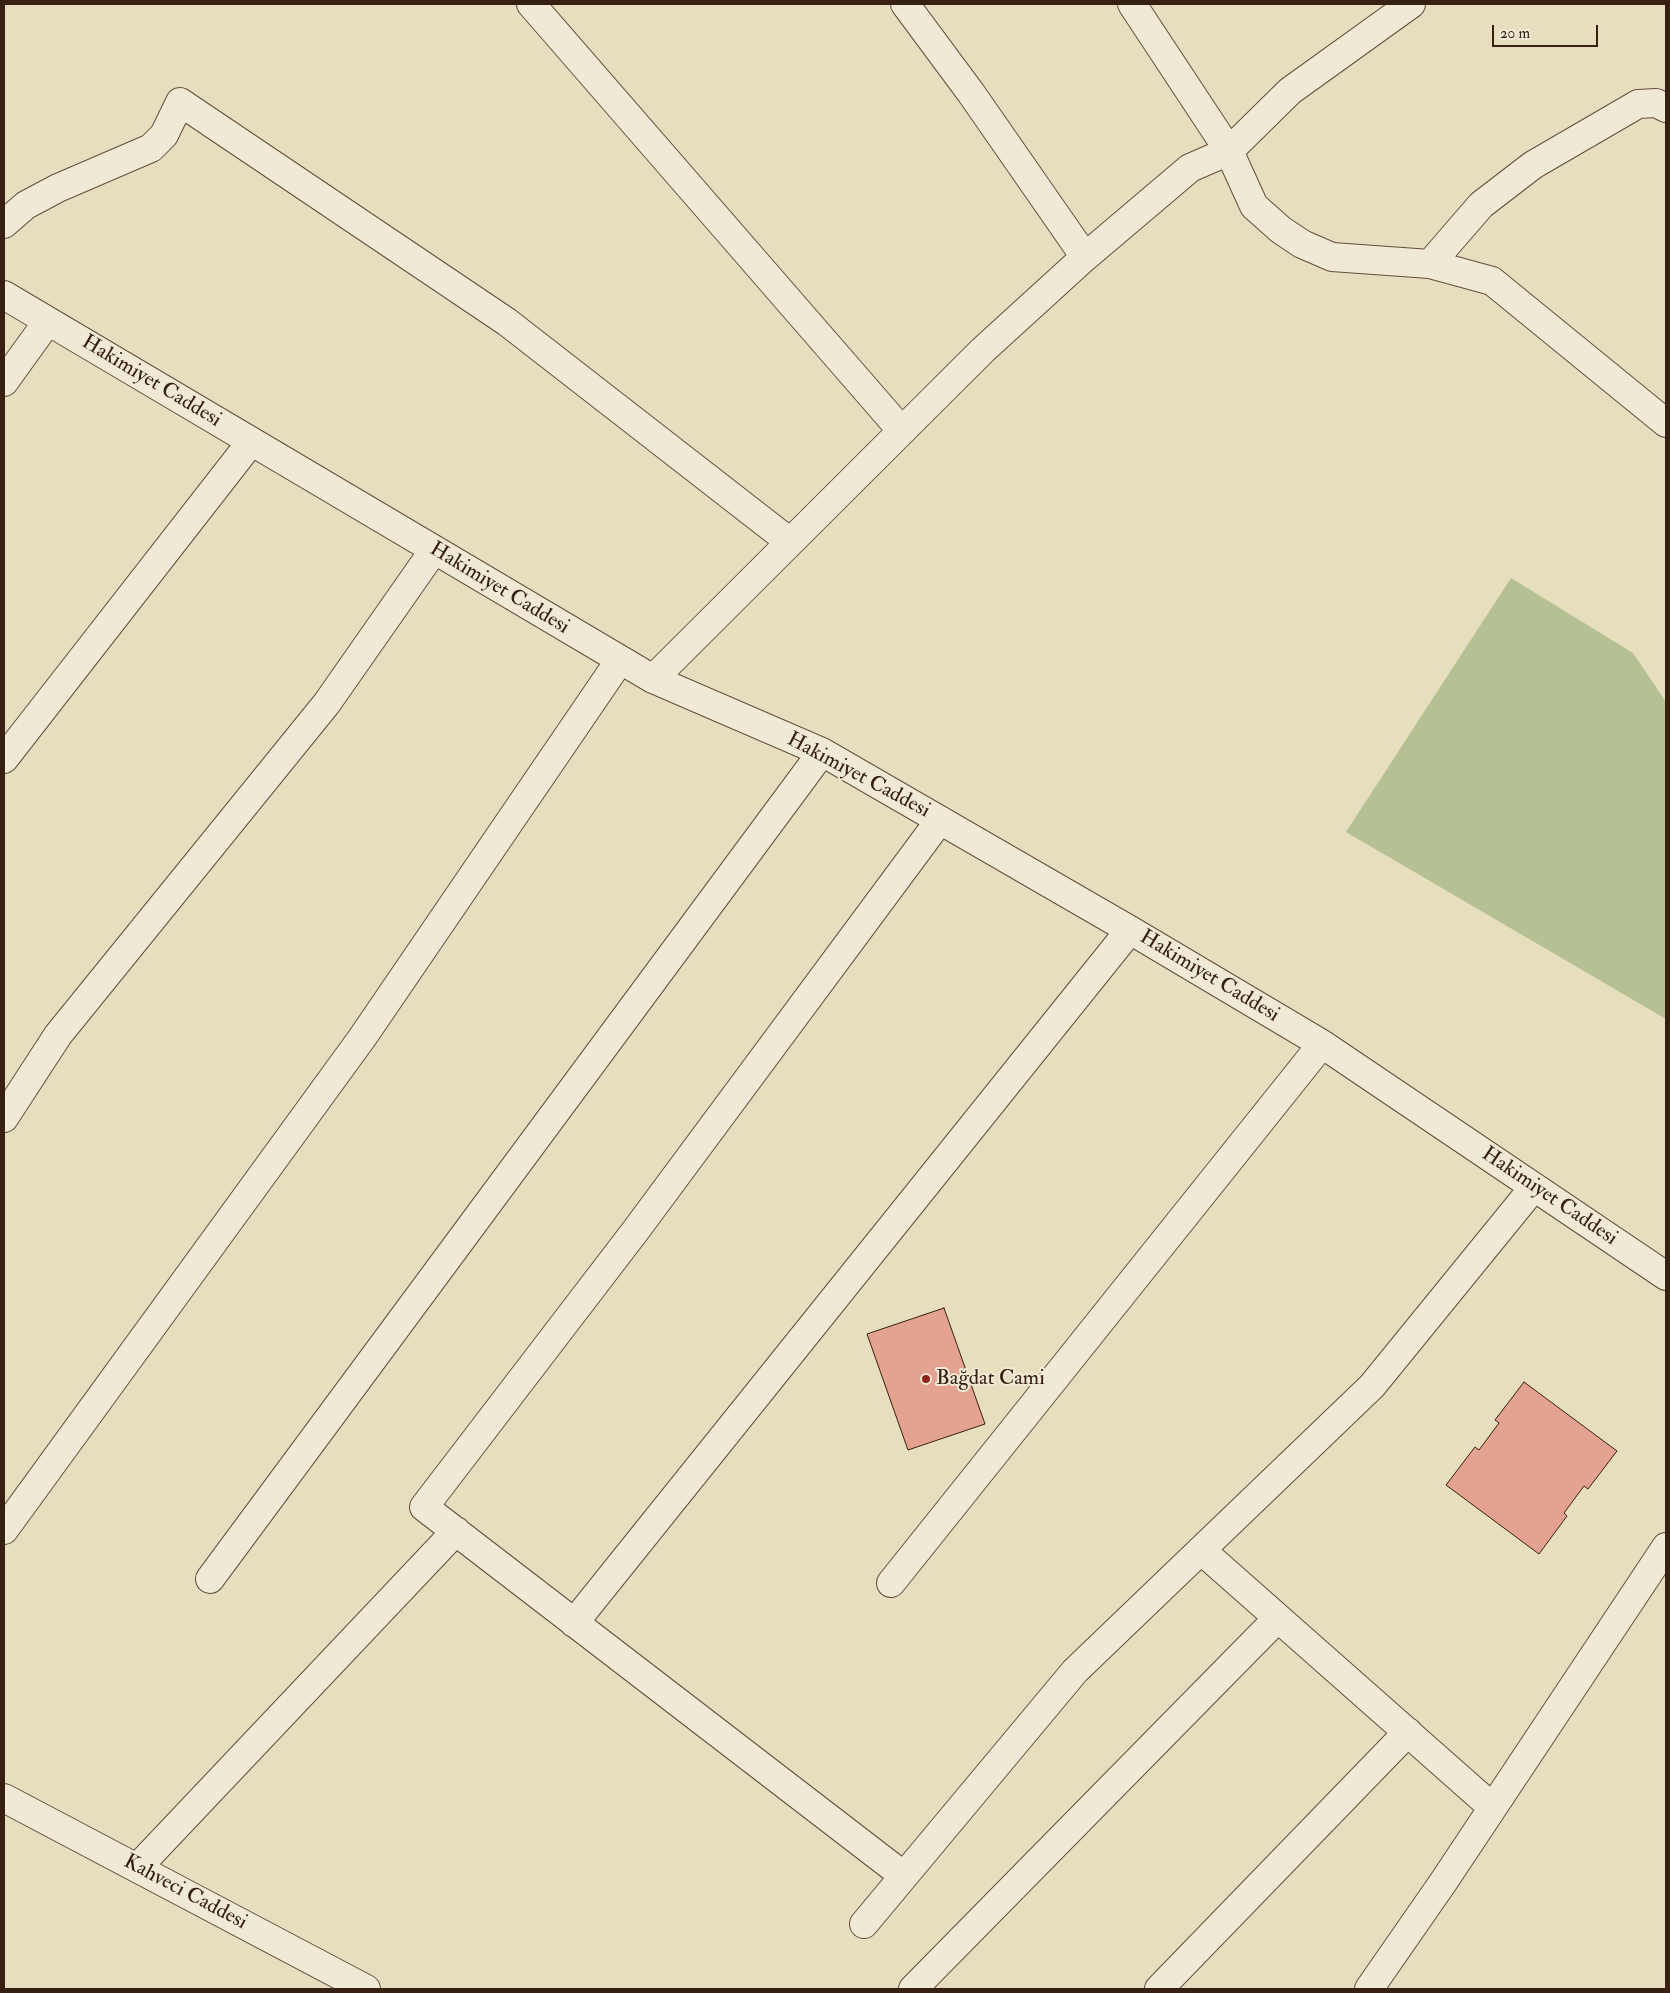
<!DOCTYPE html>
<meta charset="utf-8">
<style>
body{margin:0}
#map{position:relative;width:1670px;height:1993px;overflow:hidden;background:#e7ddbf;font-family:"IM FELL Double Pica",serif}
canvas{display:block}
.frame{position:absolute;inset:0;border:5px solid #37200f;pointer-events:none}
.scale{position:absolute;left:1492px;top:25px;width:106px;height:22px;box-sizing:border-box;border:2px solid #37200f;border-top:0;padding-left:6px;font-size:15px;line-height:18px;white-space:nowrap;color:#37200f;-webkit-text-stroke:4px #efe9d5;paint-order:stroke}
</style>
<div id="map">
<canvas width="1670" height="1993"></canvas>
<div class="frame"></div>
<div class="scale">20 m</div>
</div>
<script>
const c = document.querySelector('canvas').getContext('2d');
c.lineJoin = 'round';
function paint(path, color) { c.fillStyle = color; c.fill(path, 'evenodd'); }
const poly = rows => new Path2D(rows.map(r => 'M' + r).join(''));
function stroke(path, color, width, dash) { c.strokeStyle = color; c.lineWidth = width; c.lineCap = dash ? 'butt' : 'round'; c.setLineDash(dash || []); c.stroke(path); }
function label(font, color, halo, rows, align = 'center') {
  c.font = font + ' "IM FELL Double Pica",serif'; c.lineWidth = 4; c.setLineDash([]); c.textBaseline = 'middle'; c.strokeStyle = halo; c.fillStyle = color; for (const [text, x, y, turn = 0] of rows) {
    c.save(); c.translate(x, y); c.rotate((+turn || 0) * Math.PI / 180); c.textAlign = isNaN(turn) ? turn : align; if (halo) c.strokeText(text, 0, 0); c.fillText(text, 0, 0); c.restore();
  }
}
const green = poly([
 [1511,578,1633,653,1666,702,1666,1019,1346,832]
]);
const building = poly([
 [944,1308,985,1424,908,1450,867,1334,944,1308],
 [1524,1382,1617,1451,1588,1489,1584,1486,1564,1513,1567,1516,1539,1554,1446,1485,1475,1447,1479,1450,1499,1423,1495,1420,1524,1382]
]);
const minor = poly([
 [531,4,902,431],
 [905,4,971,93,1085,257],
 [1132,4,1229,151,1254,206,1281,230,1302,244,1332,257,1430,264,1492,281,1666,423],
 [4,224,26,205,58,188,151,148,164,135,180,102,507,322,790,542],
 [1430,264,1481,205,1533,165,1638,104,1656,103,1666,108],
 [4,295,653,679,822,752,1130,930,1322,1044,1666,1276],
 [4,382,48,321],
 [653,679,983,350,1085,257,1190,168,1229,151,1290,91,1411,4],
 [4,759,251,442],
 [4,1118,58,1035,327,703,434,550],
 [4,1530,362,1038,620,660],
 [1201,1550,1492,1807],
 [210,1579,822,752],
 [891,1583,1322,1044],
 [574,1623,1130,930],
 [4,1798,366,1989],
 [137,1868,456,1531],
 [904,1876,424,1507,636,1230,940,820],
 [864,1924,1075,1671,1372,1386,1534,1187],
 [913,1989,1278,1618],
 [1159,1989,1408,1732],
 [1369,1989,1444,1881,1666,1547]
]);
const markers = [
 [926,1379,5,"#8f2418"]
];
const streetNames = [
 ["Hakimiyet Caddesi",151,382,31],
 ["Hakimiyet Caddesi",499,589,31],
 ["Hakimiyet Caddesi",858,776,28],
 ["Hakimiyet Caddesi",1209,977,31],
 ["Hakimiyet Caddesi",1549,1197,34],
 ["Kahveci Caddesi",185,1893,28]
];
const poiNames = [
 ["Bağdat Cami",936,1379]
];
paint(green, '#b5c192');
paint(building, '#e4a290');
stroke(building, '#37200f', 1);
stroke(minor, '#634f3b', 30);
stroke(minor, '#efe9d5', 28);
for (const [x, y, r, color] of markers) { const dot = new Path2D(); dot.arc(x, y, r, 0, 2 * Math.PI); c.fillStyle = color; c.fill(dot); stroke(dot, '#efe9d5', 2); }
label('21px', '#37200f', '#efe9d5', streetNames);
label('21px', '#37200f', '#efe9d5', poiNames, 'left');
</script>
